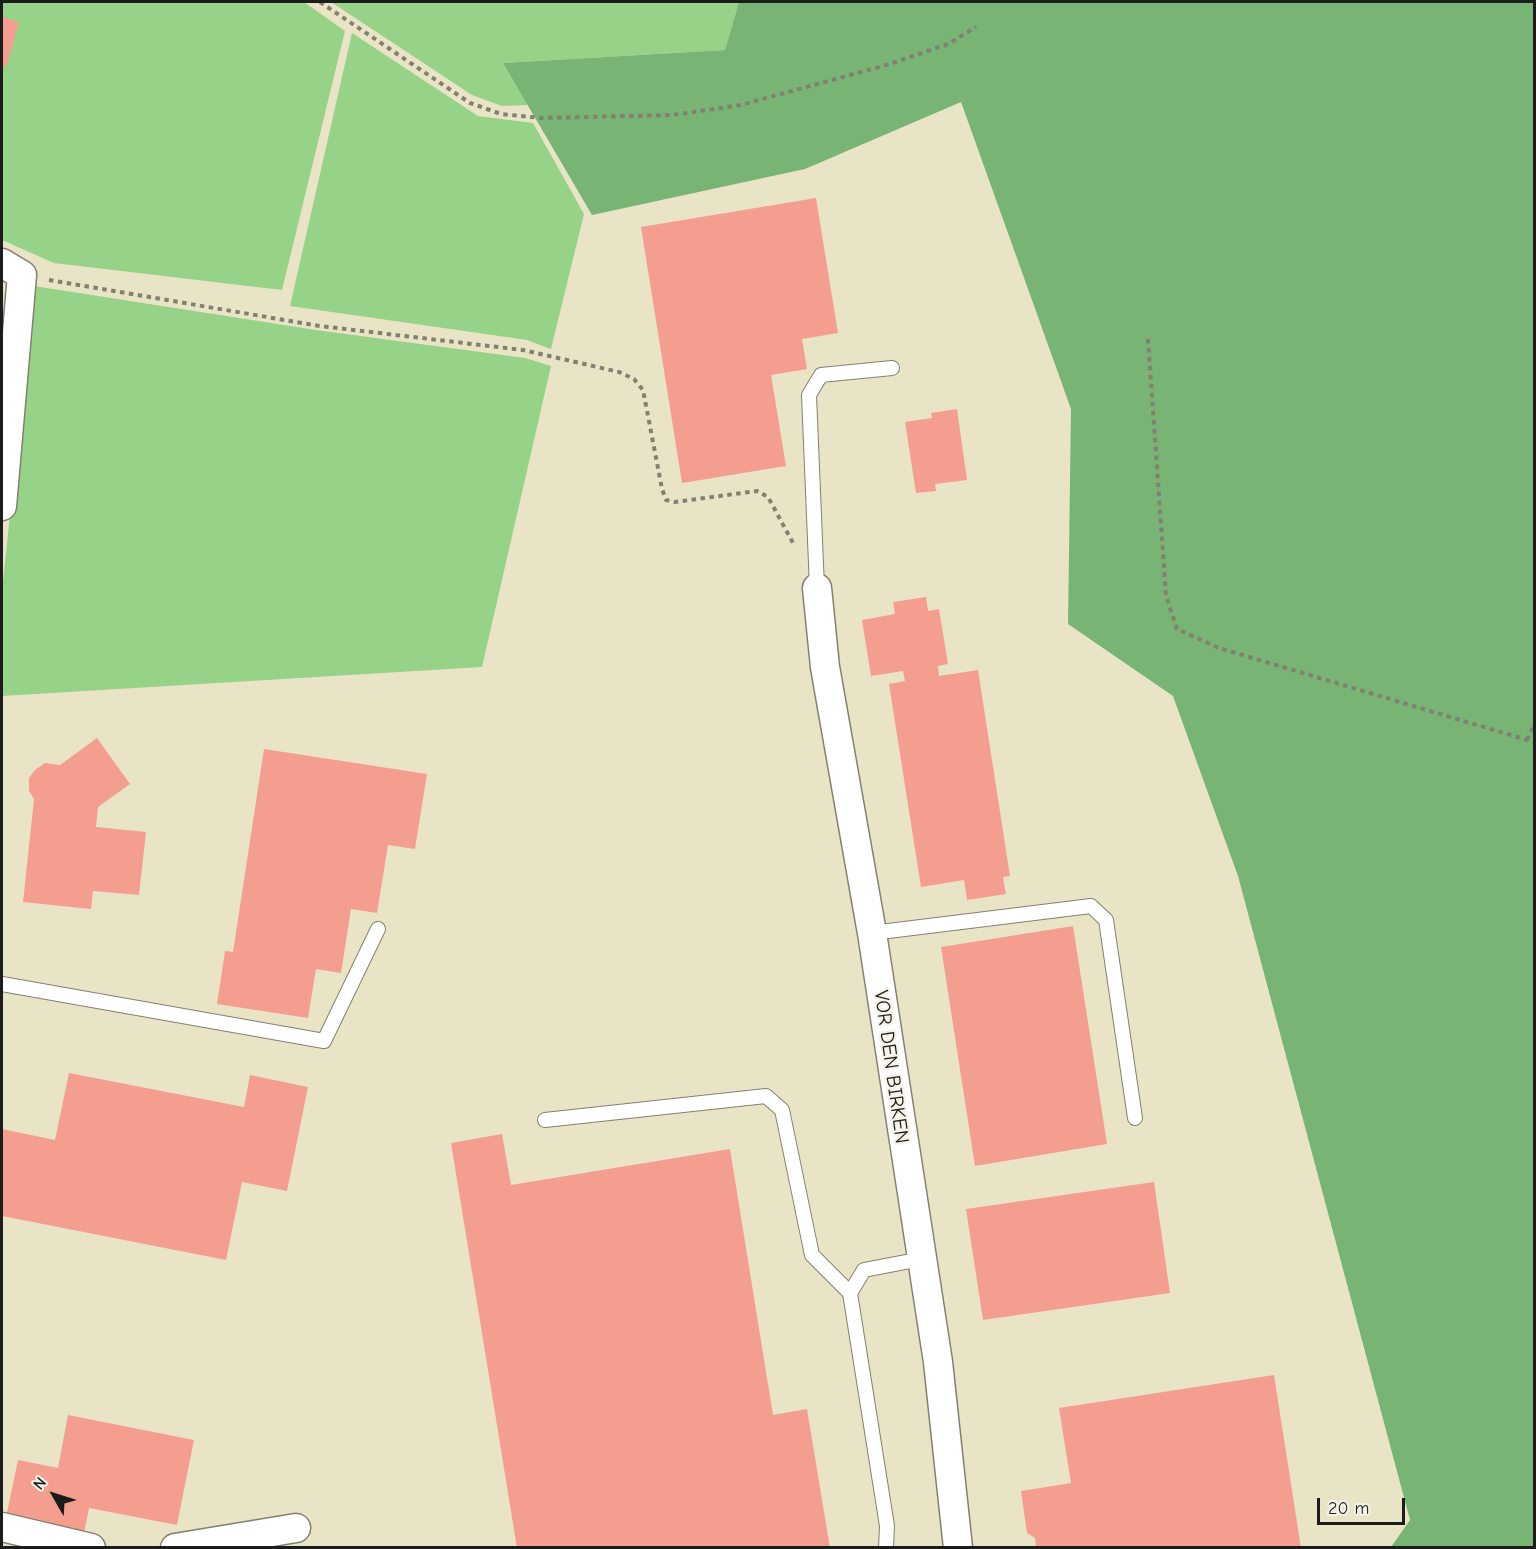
<!DOCTYPE html>
<style>
body{margin:0}
#map{position:relative;width:1536px;height:1549px;overflow:hidden;background:#eae4c6;font-family:"Comic Neue",sans-serif}
canvas{display:block}
.frame{position:absolute;inset:0;border:3px solid #1c1c1c;pointer-events:none}
.north{position:absolute;left:24px;top:1465px;width:60px;height:60px;-webkit-text-stroke:4px #f7f3e8;paint-order:stroke;rotate:309deg;font-size:16px;font-weight:700;line-height:24px;text-align:center;color:#1c1c1c}
.north::after{content:'';display:block;margin:auto;width:21px;height:27px;background:#1c1c1c;clip-path:polygon(50% 0,100% 100%,50% 72%,0 100%)}
.scale{position:absolute;left:1317px;top:1498px;width:88px;height:27px;box-sizing:border-box;border:3px solid #1c1c1c;border-top:0;padding-left:8px;font-size:18px;line-height:21px;white-space:nowrap;color:#1c1c1c;-webkit-text-stroke:4px #f7f3e8;paint-order:stroke}
</style>
<div id="map">
<canvas width="1536" height="1549"></canvas>
<div class="frame"></div>
<div class="north">N</div>
<div class="scale">20 m</div>
</div>
<script>
const c = document.querySelector('canvas').getContext('2d');
c.lineJoin = 'round';
function paint(path, color) { c.fillStyle = color; c.fill(path, 'evenodd'); }
const poly = rows => new Path2D(rows.map(r => 'M' + r).join(''));
function stroke(path, color, width, dash) { c.strokeStyle = color; c.lineWidth = width; c.lineCap = dash ? 'butt' : 'round'; c.setLineDash(dash || []); c.stroke(path); }
function label(font, color, halo, rows, align = 'center') {
  c.font = font + ' "Comic Neue",sans-serif'; c.lineWidth = 5; c.setLineDash([]); c.textBaseline = 'middle'; c.strokeStyle = halo; c.fillStyle = color; for (const [text, x, y, turn = 0] of rows) {
    c.save(); c.translate(x, y); c.rotate((+turn || 0) * Math.PI / 180); c.textAlign = isNaN(turn) ? turn : align; if (halo) c.strokeText(text, 0, 0); c.fillText(text, 0, 0); c.restore();
  }
}
const green = poly([
 [2,2,304,2,345,31,282,290,54,263,2,240],
 [331,2,739,2,725,50,503,63,528,105,502,106,472,95],
 [352,33,478,116,533,123,584,214,551,349,527,340,290,306],
 [34,286,316,330,525,358,551,366,482,667,2,696,2,591]
]);
const forest = poly([
 [739,2,1534,2,1534,1547,1391,1547,1410,1520,1238,876,1173,696,1068,624,1071,409,961,102,805,169,592,215,503,63,725,50]
]);
const building = poly([
 [2,17,19,22,7,65,2,68],
 [816,198,838,333,802,339,807,369,771,375,786,466,682,483,641,227],
 [957,409,967,480,935,484,936,491,916,493,905,422,932,418,931,413],
 [926,597,928,611,939,609,948,664,938,666,939,676,978,670,1010,876,1003,877,1006,894,967,900,964,880,921,887,889,684,905,681,903,671,871,676,862,620,895,614,893,602],
 [97,738,130,784,98,807,96,827,146,832,139,895,93,891,91,909,23,902,34,799,29,791,29,778,35,770,45,763,60,765],
 [264,749,427,774,415,849,388,845,377,913,351,909,341,973,316,969,308,1018,217,1004,225,951,233,952],
 [1073,926,1107,1144,975,1166,941,947],
 [69,1073,244,1107,250,1075,308,1087,287,1191,242,1182,226,1260,2,1216,2,1129,55,1140],
 [502,1134,511,1185,730,1149,773,1415,807,1409,830,1548,517,1548,451,1143],
 [1154,1182,1170,1293,983,1320,966,1209],
 [1274,1375,1301,1548,1036,1548,1035,1538,1027,1533,1021,1491,1071,1483,1059,1408],
 [68,1415,194,1440,177,1525,89,1508,83,1538,5,1522,18,1460,58,1468]
]);
const path = poly([
 [320,2,470,103,501,114,541,118,673,115,741,105,890,64,948,44,976,27],
 [49,280,320,326,523,350,619,372,634,379,643,390,662,489,666,500,675,502,757,491,768,497,793,543],
 [1148,339,1166,596,1177,629,1219,648,1534,742],
 [1527,740,1534,726]
]);
const service = poly([
 [817,588,809,395,821,375,892,368],
 [872,933,1091,906,1106,920,1135,1118],
 [2,984,324,1041,378,929],
 [545,1120,766,1096,782,1110,812,1255,850,1293],
 [886,1548,887,1526,850,1293,864,1270,921,1259]
]);
const minor = poly([
 [2,263,22,275,2,506],
 [817,588,825,667,872,933,938,1362,958,1548],
 [2,1527,91,1548],
 [175,1548,296,1528]
]);
const streetNames = [
 ["VOR DEN BIRKEN",891,1067,82]
];
paint(green, '#96d287');
paint(forest, '#78b474');
paint(building, '#f49e90');
stroke(service, '#838071', 16);
stroke(minor, '#838071', 31);
stroke(path, '#838071', 4, [4.5, 4.5]);
stroke(service, '#fff', 14);
stroke(minor, '#fff', 28);
label('20px', '#1c1c1c', '#f7f3e8', streetNames);
</script>
